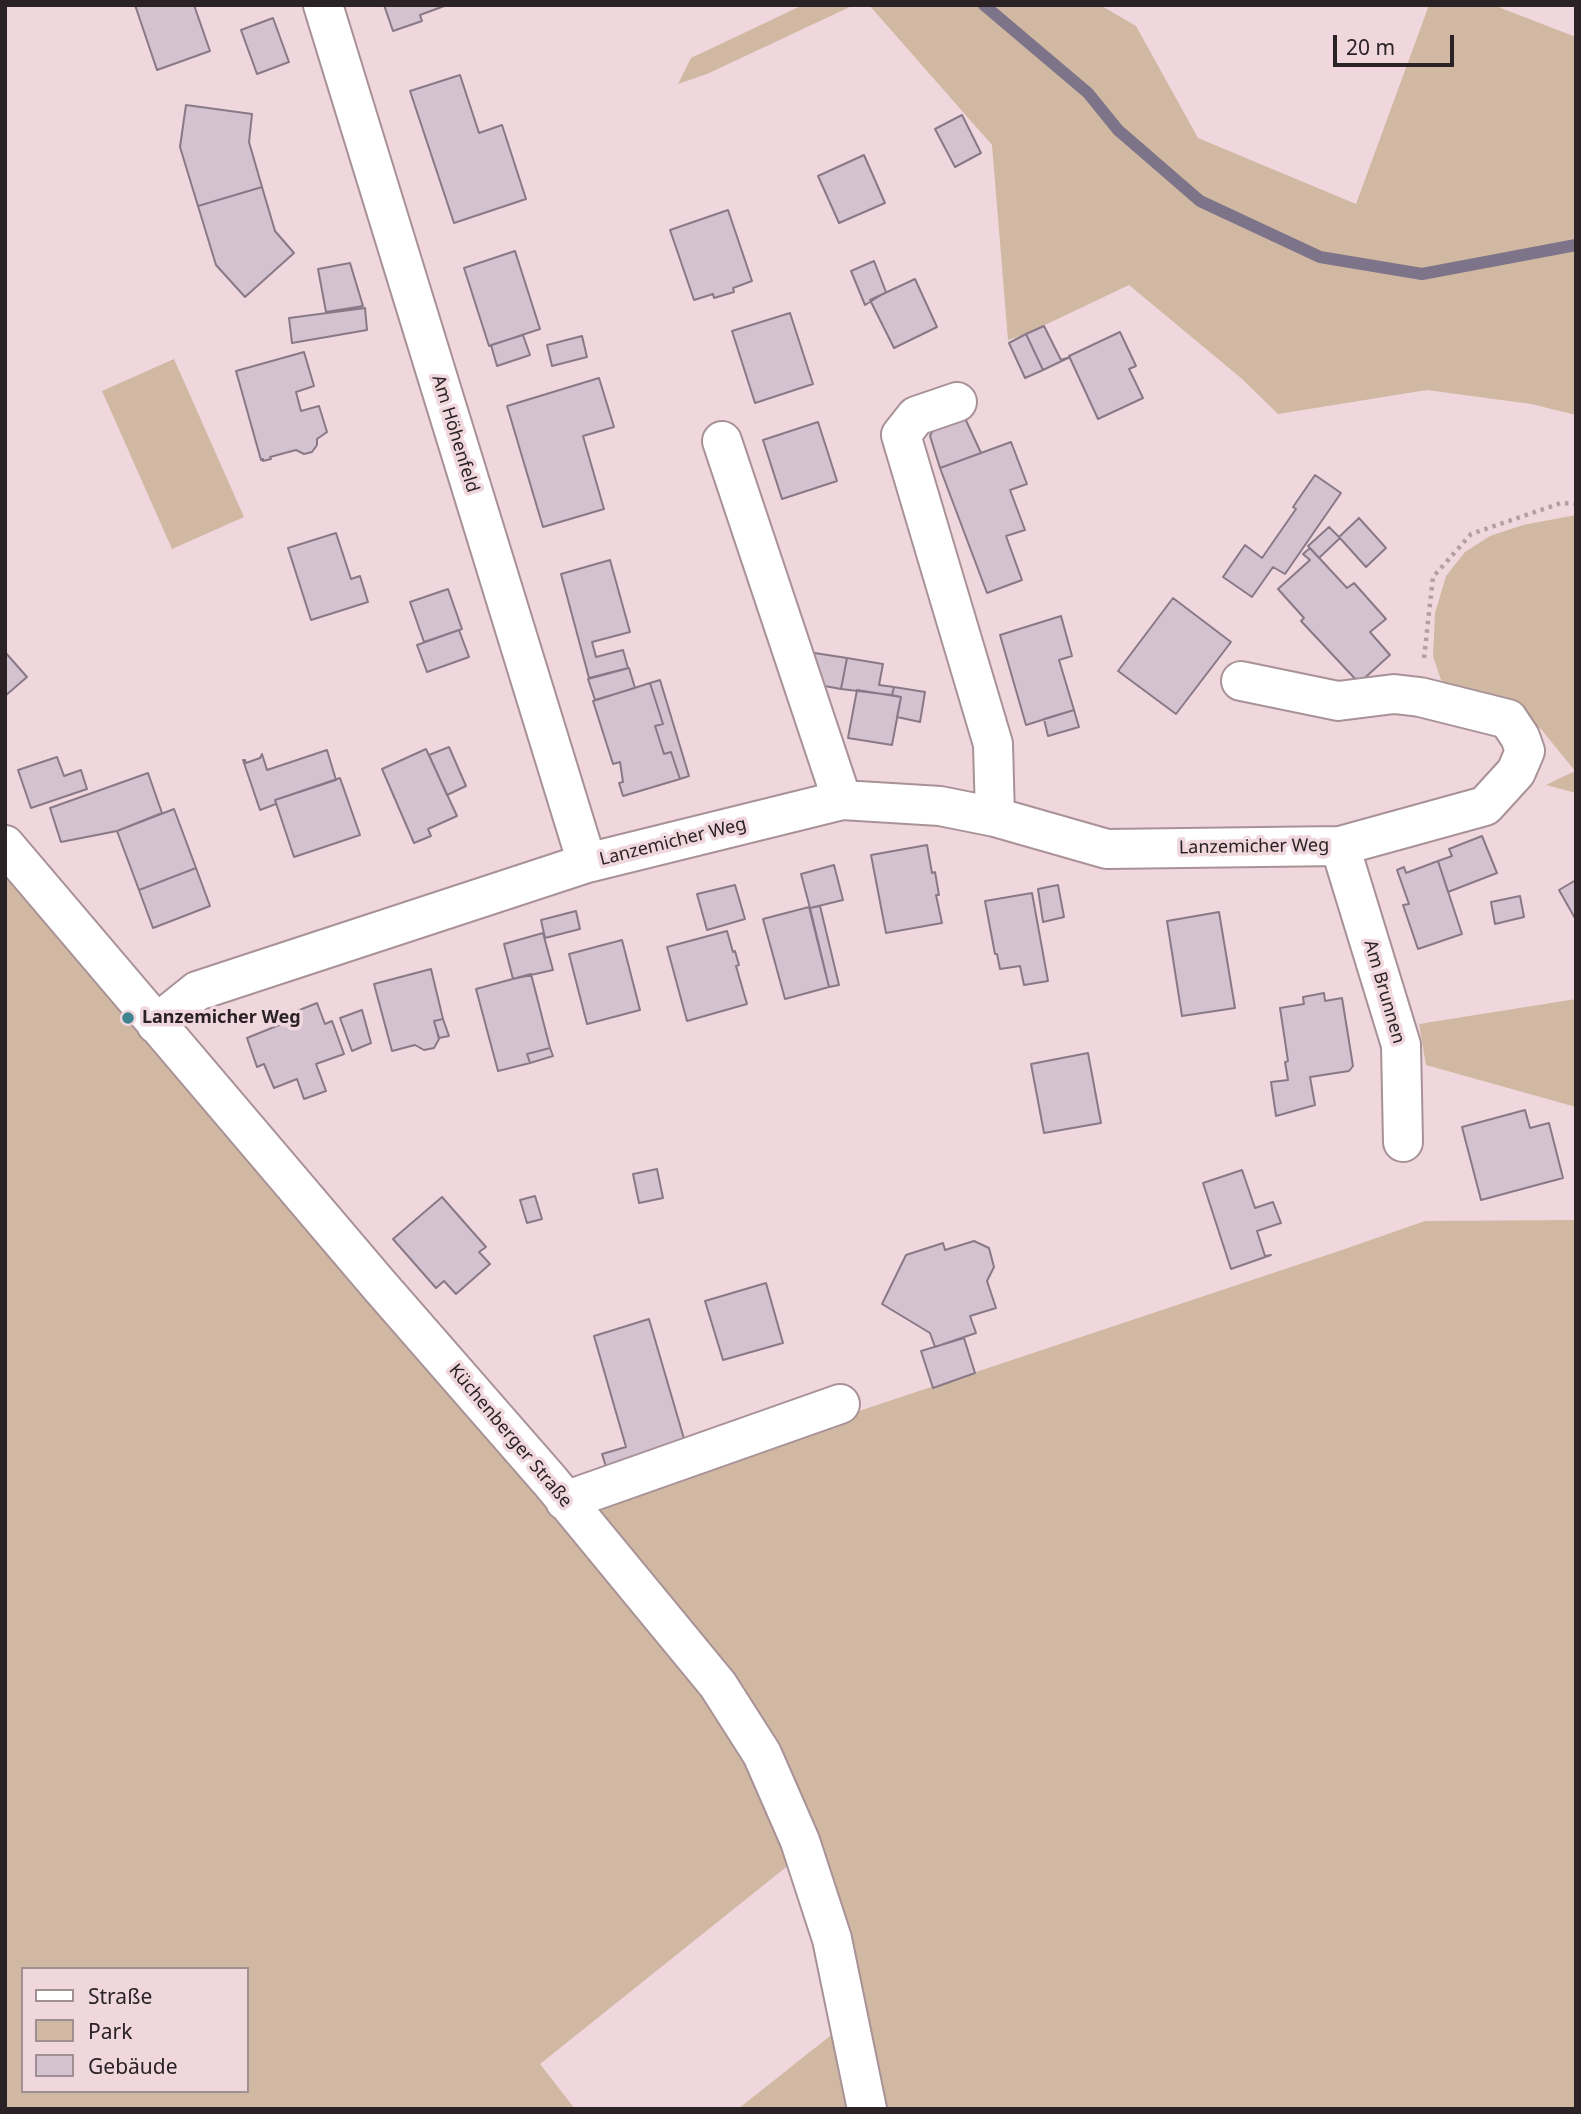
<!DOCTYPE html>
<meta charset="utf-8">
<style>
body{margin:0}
#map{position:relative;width:1581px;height:2114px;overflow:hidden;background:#efd7dd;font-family:"Noto Sans",sans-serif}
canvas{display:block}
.frame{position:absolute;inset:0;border:7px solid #2a2224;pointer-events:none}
.legend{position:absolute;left:21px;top:1967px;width:228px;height:126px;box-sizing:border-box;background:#efd7dd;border:2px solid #a08f93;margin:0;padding:9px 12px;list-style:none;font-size:21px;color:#2a2224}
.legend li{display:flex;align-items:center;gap:14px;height:35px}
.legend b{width:35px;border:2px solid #a08f93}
.scale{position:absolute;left:1333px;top:35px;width:121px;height:32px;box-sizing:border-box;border:4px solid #2a2224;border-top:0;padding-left:9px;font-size:21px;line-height:24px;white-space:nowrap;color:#2a2224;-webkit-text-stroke:5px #efd7dd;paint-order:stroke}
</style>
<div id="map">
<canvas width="1581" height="2114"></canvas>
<div class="frame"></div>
<ul class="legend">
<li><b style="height:9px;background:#fff"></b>Straße</li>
<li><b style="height:19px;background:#d1b8a2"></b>Park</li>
<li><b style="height:19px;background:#d4c2d1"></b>Gebäude</li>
</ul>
<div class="scale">20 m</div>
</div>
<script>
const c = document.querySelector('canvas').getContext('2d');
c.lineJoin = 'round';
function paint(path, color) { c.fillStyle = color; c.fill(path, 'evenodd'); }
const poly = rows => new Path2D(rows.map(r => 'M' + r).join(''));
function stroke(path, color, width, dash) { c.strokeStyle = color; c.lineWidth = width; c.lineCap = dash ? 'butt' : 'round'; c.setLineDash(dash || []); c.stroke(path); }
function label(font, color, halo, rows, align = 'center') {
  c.font = font + ' "Noto Sans",sans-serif'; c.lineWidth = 7; c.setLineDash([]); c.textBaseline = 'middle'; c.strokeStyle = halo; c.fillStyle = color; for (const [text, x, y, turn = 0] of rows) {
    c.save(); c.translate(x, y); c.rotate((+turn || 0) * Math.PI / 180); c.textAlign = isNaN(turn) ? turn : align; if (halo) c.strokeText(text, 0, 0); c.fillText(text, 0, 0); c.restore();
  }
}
const green = poly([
 [803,5,854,5,707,74,678,84,691,58],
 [869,5,1100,5,1136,26,1198,138,1356,204,1429,5,1493,5,1576,37,1576,415,1531,404,1427,390,1278,414,1241,378,1129,285,1026,334,1008,340,992,145],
 [174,359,244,517,172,549,102,391],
 [1576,515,1576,793,1546,785,1575,771,1541,729,1520,716,1441,680,1433,656,1435,613,1446,576,1465,552,1490,536,1523,525],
 [5,869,649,1624,737,1743,790,1864,540,2064,575,2109,5,2109],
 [23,1969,247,1969,247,2091,23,2091],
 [1576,999,1576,1107,1426,1065,1419,1024],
 [1576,1220,1576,2109,882,2109,818,1852,583,1503,1342,1250,1425,1221],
 [835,2032,851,2109,738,2109]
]);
const stream = poly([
 [984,5,1088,93,1118,130,1200,201,1320,257,1422,274,1576,245]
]);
const building = poly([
 [135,5,194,5,210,51,157,70,135,5],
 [384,5,447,5,420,15,422,21,393,31,384,5],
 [273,18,289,62,257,74,241,30,273,18],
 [460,75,479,133,502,125,526,199,454,223,410,91,460,75],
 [186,105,252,114,249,142,262,187,198,206,180,147,186,105],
 [962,115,981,153,955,167,935,129,962,115],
 [864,155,885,203,839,223,818,176,864,155],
 [262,187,275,231,294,253,245,297,216,265,198,206,262,187],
 [728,210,752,281,733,288,734,292,714,298,713,294,694,300,670,230,728,210],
 [515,251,540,329,489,346,464,268,515,251],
 [874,261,886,292,865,305,851,271,874,261],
 [350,263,363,306,326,312,318,269,350,263],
 [915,279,937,327,894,348,870,300,915,279],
 [365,308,367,330,292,343,289,318,365,308],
 [790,313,813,384,755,403,732,331,790,313],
 [1044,326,1061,360,1070,357,1043,370,1026,334,1044,326],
 [1120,332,1136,366,1129,369,1143,398,1098,419,1069,356,1120,332],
 [1026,334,1043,370,1025,378,1009,343,1026,334],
 [523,335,530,355,497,366,491,345,523,335],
 [582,336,587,357,552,366,547,345,582,336],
 [304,352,314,386,296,392,301,411,319,406,327,432,317,439,317,445,312,452,304,454,296,450,270,457,271,459,263,461,263,459,261,460,236,371,304,352],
 [599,378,614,427,583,436,604,509,543,527,507,406,599,378],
 [964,416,981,453,940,468,930,436,938,420,964,416],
 [818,422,837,481,782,499,763,440,818,422],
 [1011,442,1027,484,1010,490,1025,530,1006,536,1022,580,987,593,940,468,1011,442],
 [1315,475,1341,493,1285,574,1273,567,1252,597,1223,577,1245,545,1262,558,1296,509,1293,507,1315,475],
 [1359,518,1386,548,1366,567,1339,537,1359,518],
 [1329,527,1340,538,1319,558,1308,546,1329,527],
 [336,533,351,579,360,576,368,602,311,620,288,548,336,533],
 [1310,548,1347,588,1354,583,1386,619,1370,632,1390,655,1359,683,1301,621,1304,618,1278,589,1310,560,1303,554,1310,548],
 [610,560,630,632,592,642,596,657,623,650,628,668,589,678,561,574,610,560],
 [448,589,462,629,424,642,410,602,448,589],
 [1173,598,1231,642,1176,714,1118,671,1173,598],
 [1061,616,1072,656,1059,660,1074,710,1026,725,1000,635,1061,616],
 [459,630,469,657,427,672,417,645,459,630],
 [5,652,27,677,5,696,5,652],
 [808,652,847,658,841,689,819,685,808,652],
 [847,658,883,664,879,685,894,687,892,695,841,689,847,658],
 [629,668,635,688,595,700,588,679,629,668],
 [660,680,689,776,680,779,671,752,664,754,655,726,663,724,650,683,660,680],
 [650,683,663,724,655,726,664,754,671,752,680,779,623,796,619,783,623,782,620,762,613,764,593,701,650,683],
 [894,687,925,692,920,722,897,717,901,697,892,695,894,687],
 [857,690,901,697,892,745,848,738,857,690],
 [1074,710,1079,727,1048,736,1044,719,1074,710],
 [449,747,466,786,447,795,429,755,449,747],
 [426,749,457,816,428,829,431,836,414,843,382,769,426,749],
 [327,750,336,780,275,800,276,804,260,810,243,760,245,760,246,763,260,758,262,754,267,770,327,750],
 [57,757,64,776,81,770,87,789,31,808,18,770,57,757],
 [148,773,162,813,117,831,61,842,50,808,148,773],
 [340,778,360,835,294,857,275,800,340,778],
 [174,809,196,868,139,890,117,831,174,809],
 [1482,836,1497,873,1448,892,1438,861,1452,856,1449,849,1482,836],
 [927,845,932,873,935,872,939,895,936,895,942,923,886,933,871,855,927,845],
 [1438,861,1462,934,1418,949,1403,905,1409,904,1397,870,1404,867,1406,873,1438,861],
 [834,865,843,900,810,908,801,874,834,865],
 [196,868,210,906,153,928,139,890,196,868],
 [1576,880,1576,920,1559,890,1576,880],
 [735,885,745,919,707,930,697,894,735,885],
 [1058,885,1064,917,1043,922,1038,889,1058,885],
 [1032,893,1048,981,1024,985,1020,966,1000,969,997,954,995,954,985,901,1032,893],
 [1520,896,1524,917,1495,924,1491,902,1520,896],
 [820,906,839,985,829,987,810,908,820,906],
 [809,907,829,987,785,999,763,919,809,907],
 [576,911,580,929,545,938,541,920,576,911],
 [1219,912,1235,1008,1182,1016,1167,921,1219,912],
 [727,931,733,952,735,951,739,965,736,966,747,1004,687,1021,667,947,727,931],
 [543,933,553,970,513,979,504,944,543,933],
 [622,940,640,1010,587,1024,569,954,622,940],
 [431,969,443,1019,434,1021,439,1039,434,1048,424,1050,415,1045,392,1051,374,984,431,969],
 [531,974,550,1048,527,1054,530,1063,498,1071,476,989,531,974],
 [1324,993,1325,1001,1342,998,1353,1066,1349,1071,1310,1077,1315,1105,1276,1116,1271,1082,1288,1080,1285,1062,1288,1061,1280,1008,1304,1004,1303,997,1324,993],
 [317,1003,325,1024,332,1021,344,1054,316,1064,326,1091,304,1099,297,1079,274,1088,264,1064,257,1067,247,1038,284,1023,282,1017,317,1003],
 [362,1010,371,1043,352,1051,340,1018,362,1010],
 [443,1019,449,1036,439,1038,434,1021,443,1019],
 [550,1048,553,1056,530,1063,527,1054,550,1048],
 [1088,1053,1101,1123,1044,1133,1031,1064,1088,1053],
 [1525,1110,1530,1128,1549,1123,1563,1178,1481,1200,1462,1127,1525,1110],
 [657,1169,663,1198,639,1203,633,1174,657,1169],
 [1242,1170,1255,1208,1273,1202,1281,1223,1257,1231,1265,1256,1271,1255,1231,1269,1203,1183,1242,1170],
 [535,1196,542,1219,527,1223,520,1200,535,1196],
 [442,1197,486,1247,479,1252,490,1264,456,1294,444,1281,436,1288,393,1239,442,1197],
 [974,1241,989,1248,994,1267,987,1281,996,1308,970,1316,976,1333,935,1347,930,1333,882,1304,906,1255,943,1243,945,1250,974,1241],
 [766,1283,783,1343,723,1360,705,1301,766,1283],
 [649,1319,687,1449,608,1473,602,1454,626,1447,594,1336,649,1319],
 [964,1338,975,1373,933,1388,921,1351,964,1338]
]);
const path = poly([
 [1424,658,1433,577,1471,534,1561,503,1576,504]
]);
const minor = poly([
 [323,5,587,863],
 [957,402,916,416,901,435,993,744,995,817],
 [722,441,842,800],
 [5,845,379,1285,550,1481,718,1685,762,1754,800,1841,832,1939,867,2109],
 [1340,846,1401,1045,1403,1142],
 [156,1024,197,991,587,863,842,800,940,806,995,817,1107,849,1340,846,1485,806,1516,772,1525,751,1520,737,1508,719,1420,697,1394,694,1338,701,1241,681],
 [565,1501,840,1404]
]);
const markers = [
 [128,1018,7,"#3f8590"]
];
const streetNames = [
 ["Am Höhenfeld",455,434,73],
 ["Lanzemicher Weg",673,842,-14],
 ["Lanzemicher Weg",1254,847,-1],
 ["Am Brunnen",1384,992,74],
 ["Küchenberger Straße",510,1436,50]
];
const poiNames = [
 ["Lanzemicher Weg",142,1018]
];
paint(green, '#d1b8a2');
stroke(stream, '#7d748a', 12);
paint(building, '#d4c2d1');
stroke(building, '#897987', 2);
stroke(minor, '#a89297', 42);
stroke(path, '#b29fa4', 4.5, [3.5, 5]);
stroke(minor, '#fff', 38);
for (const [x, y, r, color] of markers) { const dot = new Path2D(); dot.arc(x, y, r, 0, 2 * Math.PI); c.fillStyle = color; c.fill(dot); stroke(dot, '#efd7dd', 2.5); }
label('18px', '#2a2224', '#efd7dd', streetNames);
label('bold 18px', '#2a2224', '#efd7dd', poiNames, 'left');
</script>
